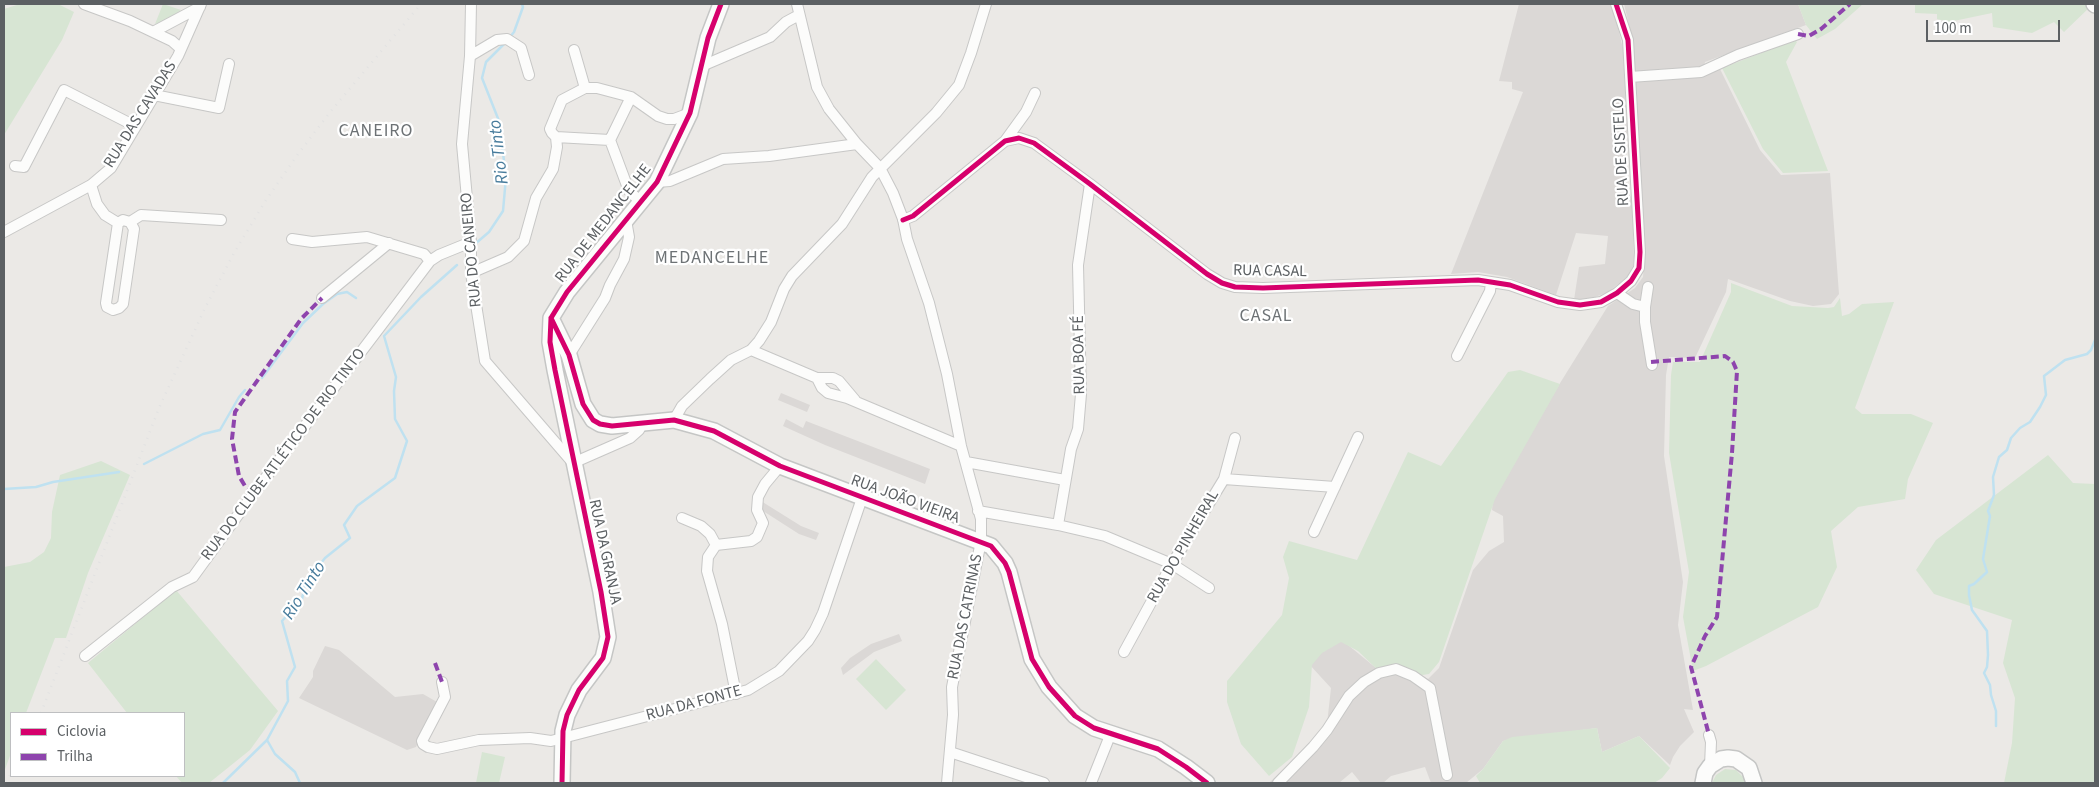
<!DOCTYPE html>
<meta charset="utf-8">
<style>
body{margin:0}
#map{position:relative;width:2099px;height:787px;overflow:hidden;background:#ebe9e6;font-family:"Source Sans 3",sans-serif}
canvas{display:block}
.frame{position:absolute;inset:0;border:5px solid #5c6063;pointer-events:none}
.legend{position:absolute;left:10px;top:712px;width:175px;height:65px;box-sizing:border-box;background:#fff;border:1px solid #bebfc1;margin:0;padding:6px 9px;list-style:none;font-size:15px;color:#5c6063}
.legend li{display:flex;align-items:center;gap:10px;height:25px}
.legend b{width:25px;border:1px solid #bebfc1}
.scale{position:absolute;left:1926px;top:20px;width:134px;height:22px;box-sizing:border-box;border:2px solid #5c6063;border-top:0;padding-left:6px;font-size:15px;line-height:18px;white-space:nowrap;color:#5c6063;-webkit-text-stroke:4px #fff;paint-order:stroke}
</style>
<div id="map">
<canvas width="2099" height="787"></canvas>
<div class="frame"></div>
<ul class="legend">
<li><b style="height:6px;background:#d6006c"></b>Ciclovia</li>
<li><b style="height:6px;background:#8e44ad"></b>Trilha</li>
</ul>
<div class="scale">100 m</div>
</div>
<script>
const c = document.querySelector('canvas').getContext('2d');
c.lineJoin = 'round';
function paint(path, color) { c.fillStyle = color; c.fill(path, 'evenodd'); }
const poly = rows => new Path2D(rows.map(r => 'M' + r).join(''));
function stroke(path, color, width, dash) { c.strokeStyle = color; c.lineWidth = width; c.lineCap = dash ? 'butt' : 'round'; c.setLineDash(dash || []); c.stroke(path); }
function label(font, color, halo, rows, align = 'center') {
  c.font = font + ' "Source Sans 3",sans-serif'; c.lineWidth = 4.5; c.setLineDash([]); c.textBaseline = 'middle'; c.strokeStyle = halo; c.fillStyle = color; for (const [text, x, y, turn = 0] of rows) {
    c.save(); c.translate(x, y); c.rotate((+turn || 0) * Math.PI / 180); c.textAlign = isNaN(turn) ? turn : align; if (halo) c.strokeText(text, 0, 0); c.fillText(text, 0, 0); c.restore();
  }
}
const industrial = poly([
 [1519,4,1610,4,1616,19,1623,49,1627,129,1625,187,1632,199,1634,257,1633,266,1626,278,1608,292,1590,299,1574,300,1579,267,1605,264,1608,236,1576,233,1556,295,1507,277,1478,272,1451,274,1523,92,1512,89,1512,82,1499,81],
 [1624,4,1798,4,1806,25,1705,62,1704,68,1635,73,1632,37],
 [1720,69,1760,150,1781,175,1830,173,1839,294,1831,304,1813,306,1790,301,1728,279,1726,292,1695,358,1669,357,1666,375,1664,456,1683,582,1678,625,1693,710,1684,709,1694,732,1680,746,1673,757,1670,765,1639,736,1602,752,1597,728,1503,741,1483,769,1466,783,1431,783,1425,767,1391,776,1383,783,1361,783,1352,772,1339,783,1269,783,1305,748,1327,724,1331,688,1309,664,1336,635,1376,668,1412,670,1428,679,1439,668,1473,570,1489,551,1504,542,1503,516,1492,510,1493,498,1529,433,1603,314,1608,306,1635,288,1643,277,1644,264,1635,79],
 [781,393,810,405,807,412,778,400],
 [786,419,803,428,806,421,930,469,925,484,825,445,783,426],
 [761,501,801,526,819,533,816,540,799,534,760,509],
 [899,634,902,641,874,652,843,675,841,668,850,658,871,644],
 [325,646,339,650,395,697,423,694,437,702,416,747,407,750,299,698,313,677,313,671]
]);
const green = poly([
 [20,4,58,4,74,12,62,40,4,135,4,9],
 [163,4,181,10,169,19,155,24],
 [1798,4,1863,4,1835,29,1817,39,1806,25],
 [1915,4,2087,4,2090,7,2064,32,2054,22,2032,33,1993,27,1992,13,1949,22,1937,19,1937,14,1915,13],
 [1795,40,1797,42,1786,62,1828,171,1783,173,1763,149,1722,68],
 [1731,283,1792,306,1828,308,1834,307,1840,298,1842,316,1849,314,1862,304,1894,302,1855,408,1862,414,1911,414,1933,423,1908,479,1905,499,1858,507,1831,531,1837,567,1818,607,1706,666,1693,671,1683,617,1689,572,1669,453,1671,375,1673,362,1700,362,1731,292],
 [1520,370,1560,384,1495,499,1439,662,1429,674,1410,677,1398,672,1384,676,1358,651,1341,642,1322,653,1312,665,1309,707,1292,757,1269,776,1241,744,1227,702,1227,681,1282,615,1289,578,1283,557,1289,541,1357,560,1408,452,1441,466,1508,372],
 [2048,455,2073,483,2095,484,2095,783,2004,783,2012,743,2015,698,2003,663,2012,620,1934,594,1916,570,1936,540],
 [101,461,130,475,88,573,66,638,55,638,26,713,11,713,11,753,4,772,4,567,30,562,44,552,51,538,52,512,60,475],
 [176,590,278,711,250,750,209,783,182,783,176,776,184,776,184,713,127,713,88,663],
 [876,659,906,690,886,710,856,679],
 [1597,728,1602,752,1639,736,1670,768,1662,778,1654,783,1480,783,1476,776,1483,769,1503,741,1512,737],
 [482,752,505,757,499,783,476,783],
 [1725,769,1736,770,1744,778,1745,783,1712,783,1716,775]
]);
const stream = poly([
 [510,37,514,32,523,7,522,4],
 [475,244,489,232,503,211,506,177,499,121,482,78,486,62,506,42],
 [262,378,303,323,323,304,337,294,347,292,356,298],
 [144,464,203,434,220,430,239,397,245,390],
 [4,489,36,487,53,482,119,472],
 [1996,726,1996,711,1991,695,1990,685,1984,673,1987,667,1988,655,1987,631,1972,610,1969,595,1969,586,1974,584,1987,572,1983,559,1990,516,1988,511,1994,495,1993,477,1999,457,2007,450,2011,438,2020,428,2030,422,2040,407,2046,395,2044,376,2065,360,2087,354,2091,350,2095,340],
 [267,740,275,754,295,772,300,783],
 [223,783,267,740,288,701,287,681,295,667,282,621,302,599,305,584,325,558,350,538,344,525,357,506,395,478,407,441,395,419,394,391,396,377,384,336,421,297,457,265]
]);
const street = poly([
 [84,4,130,21,172,41,181,49],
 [471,4,470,56,462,144,471,242,471,273,485,361,573,463,630,438,639,430,642,424],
 [797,4,817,87,829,109,857,144,880,168,893,193,903,219,907,239,929,303,947,374,961,446,981,519,981,541,952,687,953,715,947,783],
 [153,32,200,7],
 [574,50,585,88],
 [470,56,497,40,507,39,521,48,529,75],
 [702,66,770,37,786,22,799,15],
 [1630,77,1701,72,1738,55,1798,34],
 [154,95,219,108,229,64],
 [631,97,610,140,629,191,641,202],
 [610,140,556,137,552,133,550,129,562,100,585,88,597,88,631,97,658,116,667,119,674,119,690,113],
 [1005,141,1026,112,1035,93],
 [15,166,24,167,64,90,135,126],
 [657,182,670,181,723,159,769,156,857,144],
 [91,185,97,204,105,215,118,223,106,303,107,307,113,310,119,308,123,304,134,229,130,222,123,220,118,223],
 [903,220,913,216,1005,141,1019,138,1034,143,1090,184,1207,274,1222,283,1235,287,1263,288,1478,280,1510,285,1558,302,1580,305,1601,302,1617,293,1631,281,1639,268,1640,252,1628,40,1616,4],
 [130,222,141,215,221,220],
 [4,232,91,185,111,168,178,56,201,4],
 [292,239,312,242,367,237,424,254,430,261],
 [471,273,508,257,524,241,536,198,553,169,557,147,556,137],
 [1617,293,1633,304,1645,307,1645,322,1652,365],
 [322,298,389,243],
 [1645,307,1648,287],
 [751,350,817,378,833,378,839,381,855,400],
 [569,355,605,298,610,285,624,259,629,237,626,220],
 [1457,356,1490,291,1491,282],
 [817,378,822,388,828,393,847,398,961,446],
 [674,420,682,406,710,379,731,360,751,350,759,341,771,322,784,289,792,276,842,224,872,177,936,113,959,85,971,53,986,4],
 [966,462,1065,480],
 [1224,479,1335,487],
 [978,511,1058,525,1105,536,1172,564,1209,588],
 [682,518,701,526,710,534,716,545],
 [1058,525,1071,449,1078,429,1081,394,1078,265,1090,184],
 [1314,532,1358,437],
 [1124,652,1172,564,1224,479,1235,438],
 [85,656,172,587,193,577,254,493,430,261,439,255,471,242],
 [442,682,445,697,422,741,423,744,428,747,437,749,479,740,530,738,551,741,748,690,779,671,808,641,815,630,823,613,862,498],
 [736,694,722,624,707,571,708,557,716,545,751,541,757,537,763,523,757,510,758,497,765,484,780,466],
 [1709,735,1711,742,1710,766],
 [950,752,1044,783],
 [1091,783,1111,733],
 [1278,783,1313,747,1327,730,1349,696,1364,682,1379,673,1396,669,1413,676,1430,688,1447,775]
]);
const secondary = poly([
 [2094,4,2095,5],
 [551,318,569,355,583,404,593,420,600,424,612,426,674,420,714,431,780,466,991,546,1005,563,1009,572,1032,659,1049,687,1075,716,1094,728,1158,749,1186,767,1207,783],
 [562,783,563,731,567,715,579,690,603,658,608,637,601,592,555,370,550,342,551,318,567,292,657,182,690,113,708,38,721,4],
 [1703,783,1705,773,1710,766,1721,759,1728,758,1736,759,1749,768,1754,783]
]);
const rail = poly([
 [41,713,159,408,205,308,234,253,266,200,298,154,331,111,421,4],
 [7,783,11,773]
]);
const quiet = poly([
 [1798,34,1809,36,1821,29,1850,4],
 [1651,362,1725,356,1733,362,1737,371,1732,453,1717,617,1705,636,1691,667,1709,735],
 [254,493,245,486,239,476,232,439,235,412,301,319,322,298],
 [435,663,442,682]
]);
const cycleway = poly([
 [903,220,913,216,1005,141,1019,138,1034,143,1090,184,1207,274,1222,283,1235,287,1263,288,1478,280,1510,285,1558,302,1580,305,1601,302,1617,293,1631,281,1639,268,1640,252,1628,40,1616,4],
 [551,318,569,355,583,404,593,420,600,424,612,426,674,420,714,431,780,466,991,546,1005,563,1009,572,1032,659,1049,687,1075,716,1094,728,1158,749,1186,767,1207,783],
 [562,783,563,731,567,715,579,690,603,658,608,637,601,592,555,370,550,342,551,318,567,292,657,182,690,113,708,38,721,4]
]);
const streetNames = [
 ["RUA DAS CAVADAS",141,115,-58],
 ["RUA DE SISTELO",1622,152,-93],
 ["RUA DE MEDANCELHE",604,224,-52],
 ["RUA DO CANEIRO",472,250,-95],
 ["RUA CASAL",1270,272,1],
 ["RUA BOA FÉ",1080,355,-91],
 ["RUA DO CLUBE ATLÉTICO DE RIO TINTO",284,455,-53],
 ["RUA JOÃO VIEIRA",905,500,20],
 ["RUA DO PINHEIRAL",1184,547,-60],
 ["RUA DA GRANJA",604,552,78],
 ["RUA DAS CATRINAS",966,617,-79],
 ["RUA DA FONTE",694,704,-15]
];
const neighbourhoodNames = [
 ["CANEIRO",376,132],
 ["MEDANCELHE",712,259],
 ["CASAL",1266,317]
];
const waterNames = [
 ["Rio Tinto",500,152,-97],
 ["Rio Tinto",305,591,-58]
];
paint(industrial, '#dbd8d6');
paint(green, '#d7e5d3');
stroke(stream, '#bfe1f0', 2.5);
stroke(street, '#c7c7c6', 12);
stroke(secondary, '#c5c6c5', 18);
stroke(street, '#fcfcfb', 10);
stroke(secondary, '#fcfcfb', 15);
stroke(rail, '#e2e2e2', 2.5, [1, 6]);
stroke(quiet, '#8e44ad', 4, [8, 4]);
stroke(cycleway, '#d6006c', 5);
label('16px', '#5c6063', '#fff', streetNames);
c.letterSpacing = '1px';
label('18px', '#6d7275', '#fff', neighbourhoodNames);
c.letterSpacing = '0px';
label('italic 18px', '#487c9c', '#fff', waterNames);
</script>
